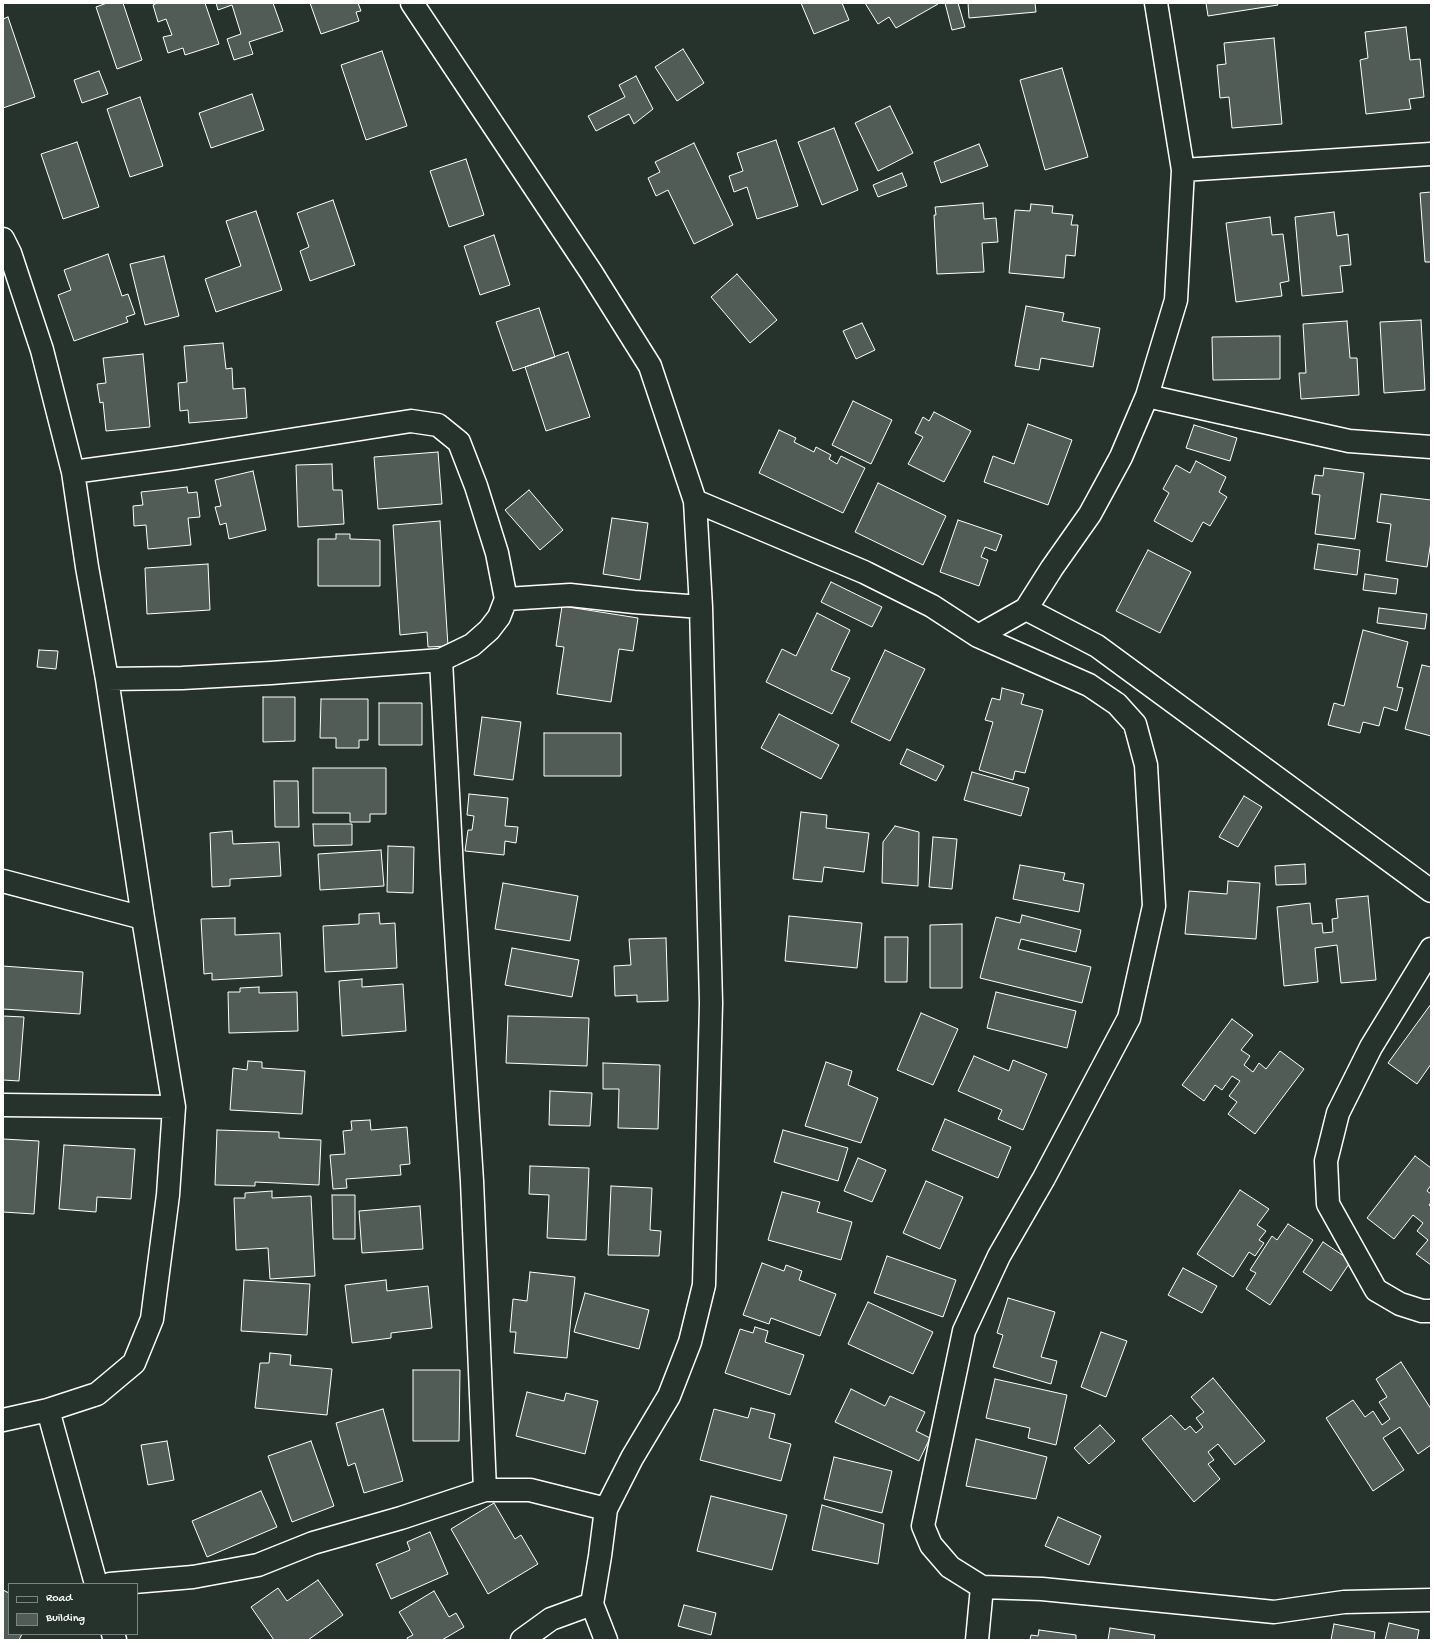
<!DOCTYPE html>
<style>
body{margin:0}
#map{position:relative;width:1434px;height:1643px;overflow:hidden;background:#26332d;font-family:"Gochi Hand",sans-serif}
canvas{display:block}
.frame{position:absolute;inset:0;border:4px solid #fff;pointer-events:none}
.legend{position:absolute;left:8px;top:1583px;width:130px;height:52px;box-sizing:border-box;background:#26332d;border:1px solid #7d8581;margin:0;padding:5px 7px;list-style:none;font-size:12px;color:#fff}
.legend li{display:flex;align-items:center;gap:8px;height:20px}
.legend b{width:20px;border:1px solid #7d8581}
</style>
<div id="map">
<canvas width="1434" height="1643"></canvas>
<div class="frame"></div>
<ul class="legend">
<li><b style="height:5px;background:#26332d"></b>Road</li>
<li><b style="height:11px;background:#515c57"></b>Building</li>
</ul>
</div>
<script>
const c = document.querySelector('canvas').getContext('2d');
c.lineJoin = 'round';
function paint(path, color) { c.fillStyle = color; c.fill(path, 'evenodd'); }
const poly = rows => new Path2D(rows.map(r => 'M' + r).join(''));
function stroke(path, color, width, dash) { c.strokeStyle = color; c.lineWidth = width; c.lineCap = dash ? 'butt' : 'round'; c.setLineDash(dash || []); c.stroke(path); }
const building = poly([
 [107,3,123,3,142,60,117,69,96,7,107,3],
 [157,3,205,3,219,44,185,55,183,48,168,53,163,37,172,35,166,19,158,22,153,5,157,3],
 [216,3,273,3,283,31,249,42,253,54,234,60,227,39,241,34,232,5,218,10,216,3],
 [310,3,358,3,361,11,356,12,359,21,321,34,310,3],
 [801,3,842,3,849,20,814,34,801,3],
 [865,3,937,3,938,4,896,28,889,17,878,24,865,3],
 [945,3,958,3,965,27,952,30,945,3],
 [968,3,1035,3,1036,12,969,18,968,3],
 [1206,3,1277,3,1278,5,1208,16,1206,3],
 [8,17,35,97,3,108,3,19,8,17],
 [1406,27,1410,60,1420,59,1424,97,1409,99,1411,109,1366,114,1360,60,1368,58,1365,32,1406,27],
 [1274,38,1282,124,1232,128,1229,97,1220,98,1217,65,1226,64,1224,43,1274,38],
 [683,49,704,83,677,101,655,67,683,49],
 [382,51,407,126,366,140,341,65,382,51],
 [1062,68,1088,157,1045,170,1020,80,1062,68],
 [99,71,108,94,82,103,74,80,99,71],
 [636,76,653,109,634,124,629,114,596,131,588,116,625,97,619,85,636,76],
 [252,94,264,130,211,148,199,113,252,94],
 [140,97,163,166,130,177,107,109,140,97],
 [890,106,913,153,878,171,855,123,890,106],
 [834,128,858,190,822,205,798,142,834,128],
 [776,140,798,206,757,219,747,187,734,192,729,176,743,171,737,153,776,140],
 [77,142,99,207,63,219,41,154,77,142],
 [694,143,733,225,694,244,668,190,656,196,648,178,660,172,655,162,694,143],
 [979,144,988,166,941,183,934,162,979,144],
 [466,159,484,215,449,227,430,171,466,159],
 [902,173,907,186,878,197,873,185,902,173],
 [1431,192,1431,262,1425,262,1420,193,1431,192],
 [333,200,355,265,310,281,300,251,309,247,297,213,333,200],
 [983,203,984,219,996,218,998,242,982,243,984,272,937,274,934,215,936,215,935,207,983,203],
 [1031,204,1053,206,1052,213,1073,215,1071,225,1078,225,1075,256,1066,255,1064,278,1009,273,1015,210,1030,211,1031,204],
 [256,211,282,290,216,312,205,279,241,266,226,221,256,211],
 [1334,212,1337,236,1348,234,1351,265,1340,266,1343,292,1302,296,1295,217,1334,212],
 [1270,217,1272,235,1283,234,1289,281,1280,283,1282,296,1236,302,1226,223,1270,217],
 [494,235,510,285,480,295,464,246,494,235],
 [108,254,122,296,128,294,135,314,126,317,128,322,74,341,58,295,71,290,64,270,108,254],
 [164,256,179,316,145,325,130,264,164,256],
 [737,274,777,320,750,343,711,297,737,274],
 [1026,306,1064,313,1062,321,1100,328,1093,367,1041,358,1039,370,1015,366,1026,306],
 [539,308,555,357,513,371,496,322,539,308],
 [1421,320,1425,390,1384,393,1380,322,1421,320],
 [1347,321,1350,358,1357,358,1359,395,1301,399,1299,373,1306,373,1303,324,1347,321],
 [862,323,875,350,856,359,843,331,862,323],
 [1280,336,1280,379,1213,380,1212,337,1280,336],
 [223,343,226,369,232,368,233,389,245,388,247,418,189,423,188,410,180,411,178,383,187,382,184,346,223,343],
 [568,352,590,417,546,431,525,367,568,352],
 [143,354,150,427,106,431,103,402,100,403,97,384,106,383,103,358,143,354],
 [853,401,892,420,871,464,832,445,853,401],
 [934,412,971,431,944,482,908,464,923,437,915,433,923,417,929,421,934,412],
 [1028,424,1072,440,1048,505,984,482,993,456,1014,464,1028,424],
 [1194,425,1237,438,1230,461,1186,448,1194,425],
 [779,430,796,438,794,442,814,452,816,447,831,455,829,459,837,464,841,456,865,468,843,513,759,473,779,430],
 [438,452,442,504,378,509,374,457,438,452],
 [1196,461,1226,477,1219,492,1227,497,1210,526,1203,522,1192,542,1154,521,1169,493,1163,489,1176,465,1190,473,1196,461],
 [332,464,333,490,342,490,344,524,298,527,296,465,332,464],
 [1324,468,1364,473,1355,539,1315,534,1320,495,1312,494,1315,475,1323,476,1324,468],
 [253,471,266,530,229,539,226,523,220,525,215,507,221,506,215,480,253,471],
 [878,483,946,516,923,565,855,532,878,483],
 [187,487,188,493,197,492,200,517,188,518,191,545,148,549,146,525,134,526,133,506,143,505,141,492,187,487],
 [529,490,563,530,540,550,505,510,529,490],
 [1381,494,1431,500,1431,541,1427,567,1386,561,1391,524,1377,522,1381,494],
 [612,518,648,523,640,580,603,574,612,518],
 [958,520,1002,535,996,551,985,547,981,557,988,560,979,586,940,572,958,520],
 [440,521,448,646,428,647,427,632,400,635,393,525,440,521],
 [336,534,350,534,350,539,380,540,380,586,318,586,318,539,336,539,336,534],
 [1318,544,1360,550,1357,575,1314,569,1318,544],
 [1148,550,1191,572,1160,633,1116,611,1148,550],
 [208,564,210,610,147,614,145,568,208,564],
 [1365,574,1398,579,1396,594,1363,590,1365,574],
 [831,582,882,607,872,627,821,602,831,582],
 [562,606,638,618,633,651,619,649,611,702,557,694,564,647,556,646,562,606],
 [1379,608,1427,614,1425,629,1377,623,1379,608],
 [817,613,850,630,831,670,850,678,832,714,766,682,782,649,796,656,817,613],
 [1363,630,1408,642,1397,687,1403,688,1397,711,1384,707,1379,726,1363,722,1360,733,1328,725,1334,703,1344,706,1363,630],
 [39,650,58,651,56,669,37,667,39,650],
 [885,650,925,669,890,741,851,722,885,650],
 [1422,665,1431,667,1431,736,1405,729,1422,665],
 [1002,688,1024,694,1021,704,1043,710,1025,773,1015,771,1013,780,979,770,993,722,985,720,992,698,1000,700,1002,688],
 [263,697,295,697,295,741,263,742,263,697],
 [321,699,368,699,368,740,359,740,359,748,336,748,336,738,320,738,321,699],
 [379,703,422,703,422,745,379,745,379,703],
 [779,714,839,745,821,779,761,748,779,714],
 [482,717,521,722,513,780,474,775,482,717],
 [544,733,621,733,621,776,544,776,544,733],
 [907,749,944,766,936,781,900,764,907,749],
 [313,768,386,768,386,814,370,814,370,822,350,822,350,813,313,813,313,768],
 [972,772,1029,788,1021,816,964,800,972,772],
 [274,781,298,781,299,827,275,827,274,781],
 [469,794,508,798,505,826,518,827,516,843,505,841,504,855,465,851,468,830,472,830,474,816,467,815,469,794],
 [1244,796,1262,807,1238,847,1219,837,1244,796],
 [801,812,827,815,826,828,869,833,864,872,824,867,822,882,793,879,801,812],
 [313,824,352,824,352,845,314,846,313,824],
 [895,826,919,832,918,886,882,883,883,842,895,826],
 [232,831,233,844,279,842,281,876,230,879,230,886,212,887,210,833,232,831],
 [933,837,957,839,952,889,929,887,933,837],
 [388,846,414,847,413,893,387,892,388,846],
 [381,850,384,886,320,890,318,854,381,850],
 [1305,864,1306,884,1276,885,1275,866,1305,864],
 [1020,865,1065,873,1063,880,1084,884,1079,912,1013,899,1020,865],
 [1228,881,1260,883,1256,939,1185,934,1189,891,1227,894,1228,881],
 [503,883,578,896,570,941,495,929,503,883],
 [1368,896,1376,980,1341,983,1337,945,1315,948,1318,982,1284,986,1277,907,1310,903,1312,924,1322,923,1323,933,1333,932,1332,919,1338,918,1336,899,1368,896],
 [379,913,380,924,395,923,397,968,325,972,323,926,359,924,359,914,379,913],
 [1022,915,1081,930,1076,952,1021,939,1018,949,1091,967,1082,1003,980,978,996,917,1020,923,1022,915],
 [789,916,862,923,857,968,785,961,789,916],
 [235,918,235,935,280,933,282,976,212,980,212,973,204,974,201,919,235,918],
 [962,924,962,988,930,988,930,925,962,924],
 [885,937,908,937,907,982,885,982,885,937],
 [666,938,668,1001,637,1002,637,995,615,996,614,966,631,965,629,939,666,938],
 [512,948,579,960,572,997,505,985,512,948],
 [3,966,83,972,80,1014,3,1009,3,966],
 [362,979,362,987,403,984,406,1031,342,1036,339,981,362,979],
 [259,987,259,993,297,992,298,1031,229,1033,228,992,240,992,240,988,259,987],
 [996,992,1076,1011,1067,1048,987,1028,996,992],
 [1431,1004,1431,1064,1417,1084,1388,1063,1431,1004],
 [921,1013,958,1029,933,1085,897,1070,921,1013],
 [3,1016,24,1017,19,1081,3,1080,3,1016],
 [508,1016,589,1018,587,1066,506,1063,508,1016],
 [1232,1019,1253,1035,1241,1050,1250,1056,1244,1065,1253,1072,1259,1063,1266,1069,1280,1051,1304,1069,1255,1134,1228,1114,1237,1102,1229,1096,1240,1081,1232,1076,1222,1090,1215,1085,1204,1101,1182,1085,1232,1019],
 [974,1056,1009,1071,1013,1060,1047,1074,1023,1130,998,1119,1002,1110,958,1091,974,1056],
 [248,1061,262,1062,262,1068,305,1071,302,1114,230,1110,233,1068,247,1070,248,1061],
 [826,1062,852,1071,848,1085,878,1098,861,1143,805,1126,826,1062],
 [603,1063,660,1065,658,1129,618,1128,619,1089,603,1089,603,1063],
 [550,1091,592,1093,590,1126,549,1125,550,1091],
 [945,1119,1011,1147,998,1178,932,1150,945,1119],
 [370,1120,371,1130,407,1127,410,1164,400,1165,401,1175,346,1179,347,1188,333,1189,330,1155,345,1154,343,1131,352,1130,351,1121,370,1120],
 [217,1130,279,1132,279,1138,321,1140,319,1185,255,1182,255,1186,215,1185,217,1130],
 [783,1130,848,1148,838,1181,774,1162,783,1130],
 [3,1139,39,1141,34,1214,3,1212,3,1139],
 [64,1145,135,1149,131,1199,97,1197,96,1212,59,1209,64,1145],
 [1415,1156,1431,1168,1431,1185,1427,1191,1431,1194,1431,1202,1429,1205,1431,1207,1431,1265,1416,1254,1428,1240,1417,1231,1423,1223,1413,1215,1394,1239,1367,1218,1415,1156],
 [858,1158,886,1170,872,1202,844,1191,858,1158],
 [530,1166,589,1168,586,1240,547,1238,549,1195,529,1194,530,1166],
 [926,1181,963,1197,940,1249,903,1233,926,1181],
 [611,1186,652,1188,650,1230,661,1231,659,1256,608,1255,611,1186],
 [1240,1190,1269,1209,1257,1225,1266,1231,1259,1240,1264,1243,1255,1256,1249,1252,1233,1277,1197,1254,1240,1190],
 [272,1191,272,1198,311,1196,315,1276,270,1279,268,1248,236,1250,234,1198,245,1198,245,1193,272,1191],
 [782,1192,820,1202,817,1212,852,1222,841,1260,768,1240,782,1192],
 [332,1195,355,1195,355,1239,333,1239,332,1195],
 [420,1206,423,1249,362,1253,359,1211,420,1206],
 [1288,1224,1313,1240,1270,1305,1246,1289,1256,1273,1250,1270,1272,1236,1277,1240,1288,1224],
 [1323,1242,1351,1261,1331,1291,1303,1272,1323,1242],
 [887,1256,956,1280,943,1317,874,1293,887,1256],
 [762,1263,784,1271,786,1265,802,1271,799,1280,836,1294,820,1336,771,1318,769,1324,743,1315,762,1263],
 [1183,1268,1217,1286,1202,1313,1168,1295,1183,1268],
 [530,1272,575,1277,567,1358,514,1353,516,1332,510,1332,513,1299,527,1301,530,1272],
 [244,1280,310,1284,307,1335,241,1331,244,1280],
 [386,1280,387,1291,428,1286,432,1328,391,1333,391,1338,352,1343,345,1285,386,1280],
 [585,1293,649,1310,639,1349,574,1332,585,1293],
 [1008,1298,1055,1312,1041,1357,1057,1361,1051,1384,993,1367,1003,1335,997,1333,1008,1298],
 [868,1302,933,1332,913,1374,848,1344,868,1302],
 [755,1327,768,1331,765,1342,804,1355,790,1395,725,1373,740,1329,753,1333,755,1327],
 [1101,1332,1127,1341,1106,1397,1081,1387,1101,1332],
 [270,1353,291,1355,290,1365,332,1369,327,1415,255,1408,260,1363,269,1363,270,1353],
 [1401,1362,1431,1409,1431,1445,1418,1454,1400,1427,1383,1438,1404,1470,1373,1491,1326,1418,1353,1400,1365,1417,1373,1411,1382,1425,1390,1419,1379,1402,1387,1397,1376,1379,1401,1362],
 [413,1370,460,1370,459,1441,413,1441,413,1370],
 [1213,1378,1265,1441,1235,1465,1218,1444,1208,1452,1214,1460,1208,1464,1220,1479,1194,1502,1142,1439,1171,1415,1185,1430,1190,1426,1196,1433,1203,1427,1196,1418,1204,1412,1191,1397,1213,1378],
 [995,1379,1067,1395,1056,1445,1028,1438,1030,1428,986,1418,995,1379],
 [851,1389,885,1406,890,1396,925,1412,916,1431,930,1438,919,1461,835,1422,851,1389],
 [527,1392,564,1401,566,1393,598,1401,585,1454,516,1436,527,1392],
 [751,1408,775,1414,769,1438,791,1444,781,1481,700,1460,714,1409,748,1418,751,1408],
 [383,1409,403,1481,364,1493,355,1463,348,1466,336,1423,383,1409],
 [1100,1425,1115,1441,1089,1464,1074,1448,1100,1425],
 [976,1439,1047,1457,1036,1499,966,1486,976,1439],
 [167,1441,174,1480,148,1485,141,1445,167,1441],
 [311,1441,334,1506,292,1522,268,1456,311,1441],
 [834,1457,892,1471,882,1513,824,1499,834,1457],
 [261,1491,277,1527,207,1557,192,1521,261,1491],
 [711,1496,787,1515,772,1570,697,1551,711,1496],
 [494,1503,515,1539,521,1535,538,1564,488,1594,451,1529,494,1503],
 [822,1505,884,1524,878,1564,812,1550,822,1505],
 [1058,1517,1101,1536,1089,1565,1045,1546,1058,1517],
 [430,1532,448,1574,391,1599,376,1564,410,1550,407,1542,430,1532],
 [318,1580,343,1615,308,1640,274,1640,251,1607,278,1588,287,1601,318,1580],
 [3,1590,9,1593,9,1634,22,1634,19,1640,3,1640,3,1590],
 [434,1591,449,1617,456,1613,464,1627,442,1640,408,1640,407,1638,413,1635,399,1612,434,1591],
 [684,1605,716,1613,711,1635,678,1626,684,1605],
 [1389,1623,1419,1630,1417,1640,1385,1640,1389,1623],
 [1334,1624,1375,1632,1374,1640,1331,1640,1334,1624],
 [1110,1628,1155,1635,1154,1640,1108,1640,1110,1628],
 [1039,1630,1076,1635,1076,1640,1030,1640,1031,1635,1038,1636,1039,1630]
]);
const minor = poly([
 [412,3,591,272,650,366,695,501,701,607,711,1003,704,1285,690,1342,669,1396,632,1458,606,1509,600,1556,592,1604,606,1640],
 [1156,3,1183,170,1176,300,1147,396,1121,457,1090,514,1052,568,1026,609,1097,646,1431,891],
 [1183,170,1431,154],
 [3,239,10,253,42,350,73,472,87,567,107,679,143,918,174,1107,168,1195,152,1319,134,1363,97,1394,48,1410,3,1420],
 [1147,396,1349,441,1431,447],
 [73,472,176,458,411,421,438,425,459,442,476,486,497,553,506,599,570,595,634,602,701,607],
 [695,501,864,572,932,606,978,636,1026,609],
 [978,636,1089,685,1117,704,1135,724,1146,765,1154,906,1129,1018,1044,1178,999,1256,964,1331,923,1526,931,1545,950,1567,982,1587,1042,1589,1274,1612,1344,1602,1431,1600],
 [441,660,452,870,472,1181,485,1490,530,1490,606,1509],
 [107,679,182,678,271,673,441,660,472,645,489,630,499,617,506,599],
 [3,881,143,918],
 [1431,949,1371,1047,1338,1113,1326,1161,1328,1204,1376,1290,1400,1304,1422,1311,1431,1311],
 [3,1105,174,1107],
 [48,1410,96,1584],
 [110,1584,193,1577,258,1565,313,1543,401,1518,485,1490],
 [113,1634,115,1640],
 [522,1640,551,1619,592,1604],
 [977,1640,982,1587]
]);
paint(building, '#515c57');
stroke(building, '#fff', 1);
stroke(minor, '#fff', 25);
stroke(minor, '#26332d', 22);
</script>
